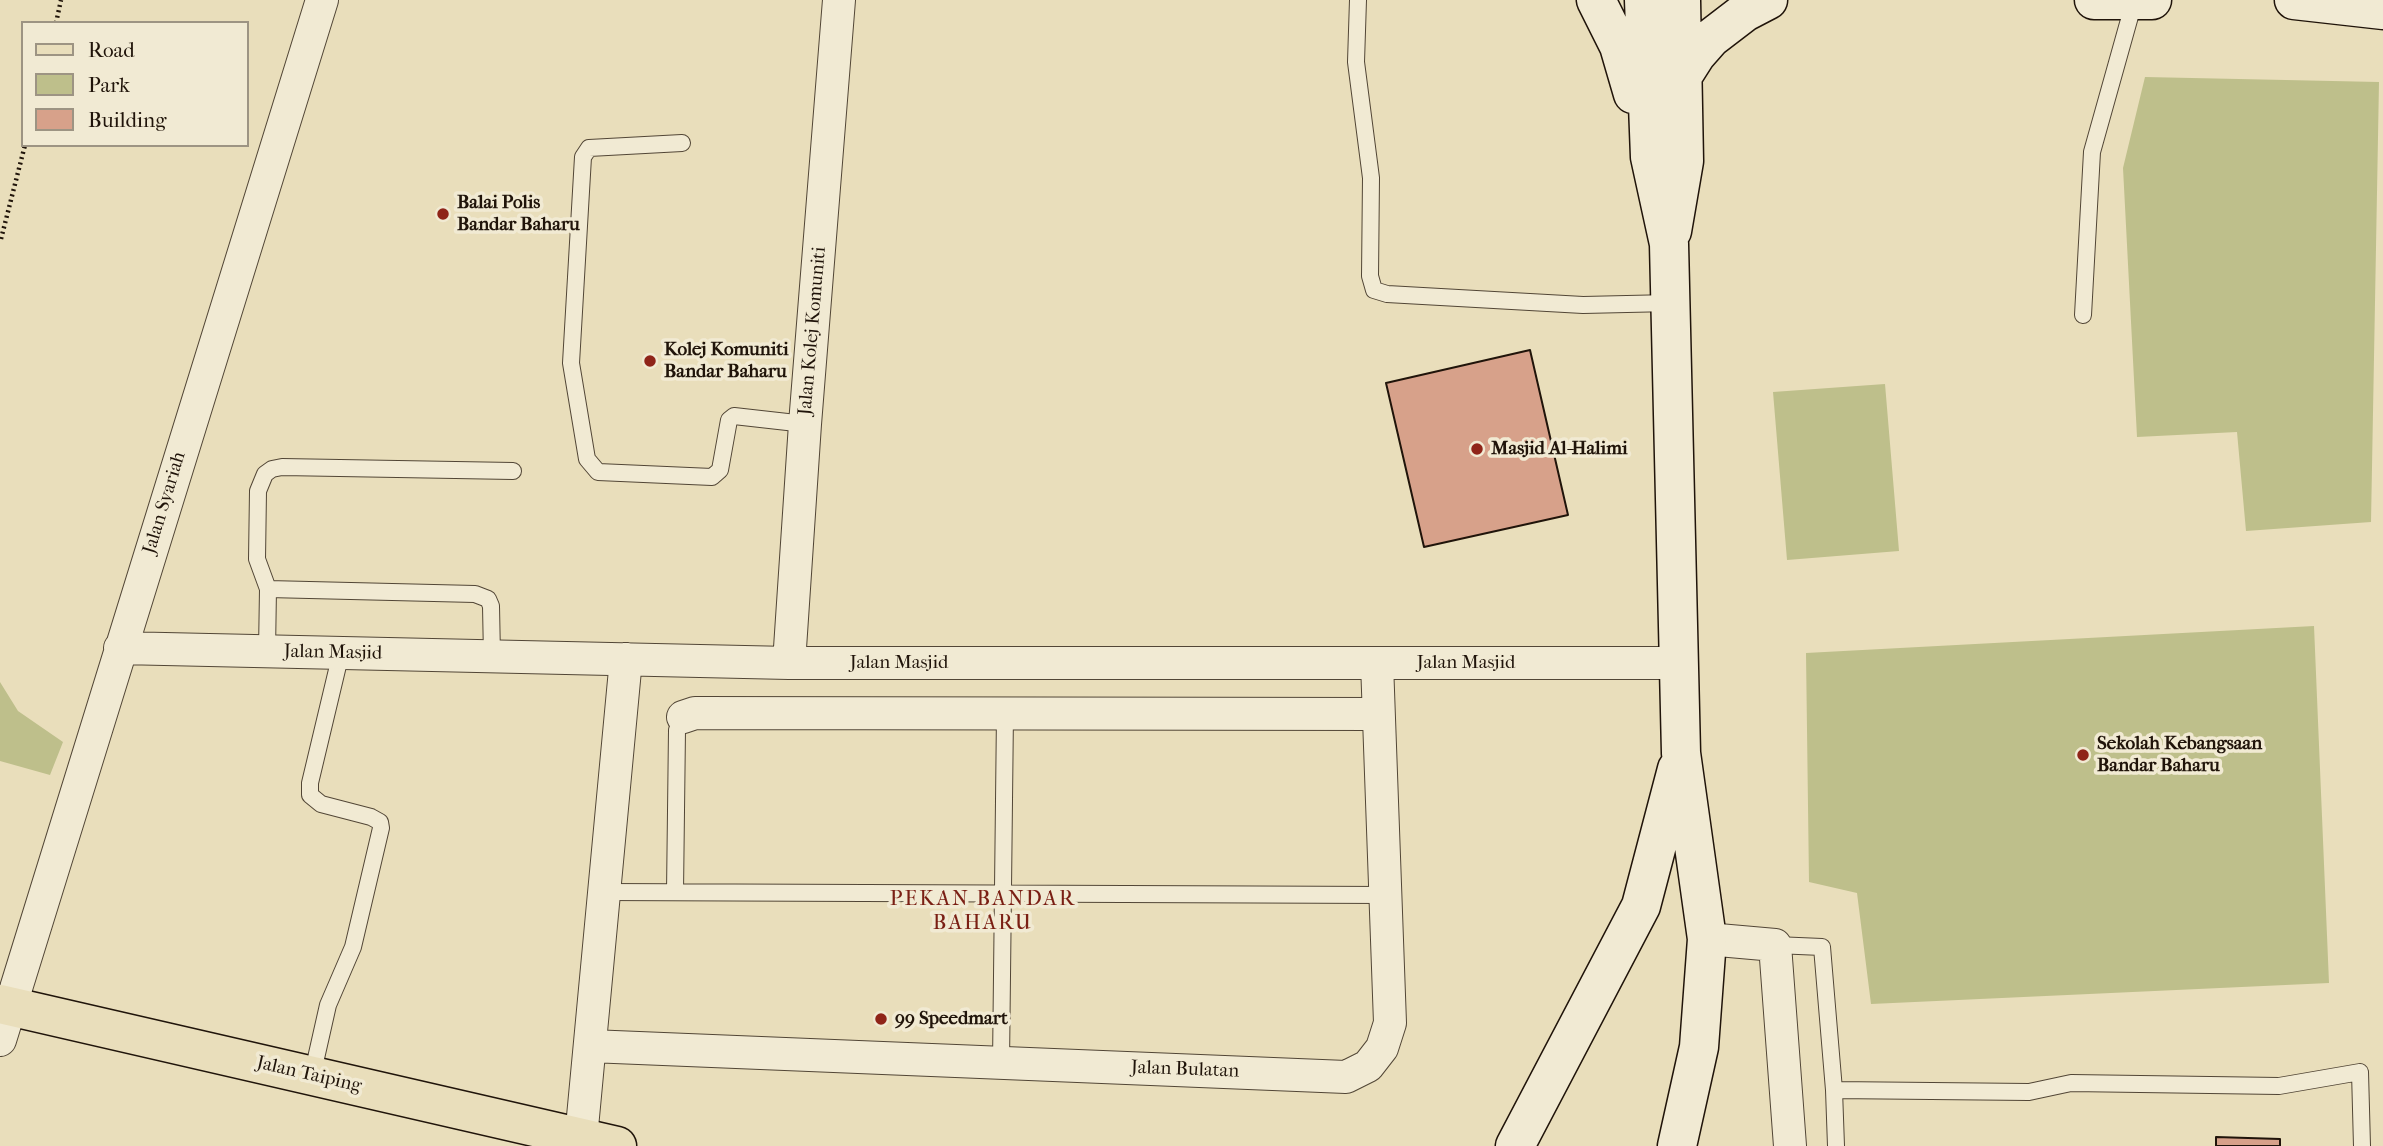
<!DOCTYPE html>
<style>
body{margin:0}
#map{position:relative;width:2383px;height:1146px;overflow:hidden;background:#e9debb;font-family:"IM FELL French Canon",serif}
canvas{display:block}
.legend{position:absolute;left:21px;top:21px;width:228px;height:126px;box-sizing:border-box;background:#f1ead3;border:2px solid #9d9483;margin:0;padding:9px 12px;list-style:none;font-size:21px;color:#20140a}
.legend li{display:flex;align-items:center;gap:14px;height:35px}
.legend b{width:35px;border:2px solid #9d9483}
</style>
<div id="map">
<canvas width="2383" height="1146"></canvas>
<ul class="legend">
<li><b style="height:9px;background:#e9debb"></b>Road</li>
<li><b style="height:19px;background:#bebf8b"></b>Park</li>
<li><b style="height:19px;background:#d7a18a"></b>Building</li>
</ul>
</div>
<script>
const c = document.querySelector('canvas').getContext('2d');
c.lineJoin = 'round';
function paint(path, color) { c.fillStyle = color; c.fill(path, 'evenodd'); }
const poly = rows => new Path2D(rows.map(r => 'M' + r).join(''));
function stroke(path, color, width, dash) { c.strokeStyle = color; c.lineWidth = width; c.lineCap = dash ? 'butt' : 'round'; c.setLineDash(dash || []); c.stroke(path); }
function label(font, color, halo, rows, align = 'center') {
  c.font = font + ' "IM FELL French Canon",serif'; c.lineWidth = 7; c.setLineDash([]); c.textBaseline = 'middle'; c.strokeStyle = halo; c.fillStyle = color; for (const [text, x, y, turn = 0] of rows) {
    c.save(); c.translate(x, y); c.rotate((+turn || 0) * Math.PI / 180); c.textAlign = isNaN(turn) ? turn : align; if (halo) c.strokeText(text, 0, 0); c.fillText(text, 0, 0); c.restore();
  }
}
const green = poly([
 [2145,77,2379,82,2371,522,2246,531,2237,432,2137,437,2123,168],
 [1885,384,1899,551,1787,560,1773,392],
 [2314,626,2329,983,1871,1004,1857,893,1809,882,1806,653],
 [0,682,18,711,63,742,50,775,0,761]
]);
const building = poly([
 [1530,350,1568,515,1424,547,1386,383,1530,350],
 [2216,1137,2280,1139,2280,1146,2216,1146,2216,1137]
]);
const path = poly([
 [56,23,61,0],
 [1,239,25,145]
]);
const lane = poly([
 [1358,0,1356,62,1371,178,1370,276,1374,290,1387,294,1583,305,1671,303],
 [682,143,589,148,583,157,571,363,587,459,598,472,712,477,720,470,729,420,734,416,805,424],
 [2083,315,2092,152,2134,2],
 [268,589,257,559,258,491,265,474,272,469,282,467,513,471],
 [267,651,268,589,475,594,488,599,491,606,492,656],
 [604,892,1385,895],
 [675,892,677,730,683,717],
 [1775,945,1822,947,1834,1090,1836,1146],
 [1001,1063,1005,713],
 [312,1076,328,1005,353,947,381,828,380,822,371,817,321,804,310,795,310,783,341,653],
 [1834,1090,2029,1092,2071,1083,2279,1086,2360,1072,2362,1146]
]);
const street = poly([
 [120,648,789,663,1679,663],
 [789,663,805,424,839,0],
 [683,717,695,713,1378,714],
 [1707,939,1775,945,1790,1146],
 [0,1040,322,0],
 [590,1046,1346,1077,1368,1066,1382,1048,1390,1023,1377,663],
 [581,1138,626,659]
]);
const secondary = poly([
 [1596,0,1619,46,1633,94],
 [1644,0,1650,157,1669,244,1681,753,1707,939,1699,1047,1677,1146],
 [2094,0,2152,0],
 [2294,0,2383,10],
 [1682,77,1696,55,1711,38,1745,12,1768,0],
 [1672,231,1684,161,1681,0],
 [1515,1146,1641,906,1677,769]
]);
const primary = poly([
 [0,1004,617,1146]
]);
const markers = [
 [443,214,7,"#8f2418"],
 [650,361,7,"#8f2418"],
 [1477,449,7,"#8f2418"],
 [2083,755,7,"#8f2418"],
 [881,1019,7,"#8f2418"]
];
const poiNames = [
 ["Balai Polis",457,203],
 ["Bandar Baharu",457,225],
 ["Kolej Komuniti",664,350],
 ["Bandar Baharu",664,372],
 ["Masjid Al-Halimi",1491,449],
 ["Sekolah Kebangsaan",2097,744],
 ["Bandar Baharu",2097,766],
 ["99 Speedmart",895,1019]
];
const streetNames = [
 ["Jalan Kolej Komuniti",813,331,-85],
 ["Jalan Syariah",165,503,-73],
 ["Jalan Masjid",333,653,1],
 ["Jalan Masjid",899,663],
 ["Jalan Masjid",1466,663],
 ["Jalan Bulatan",1185,1070,2],
 ["Jalan Taiping",309,1075,13]
];
const neighbourhoodNames = [
 ["PEKAN BANDAR",983,900],
 ["BAHARU",983,924]
];
paint(green, '#bebf8b');
paint(building, '#d7a18a');
stroke(building, '#20140a', 2);
stroke(lane, '#524636', 18);
stroke(street, '#524636', 34);
stroke(secondary, '#20140a', 41);
stroke(primary, '#20140a', 41);
stroke(path, '#20140a', 4.5, [2, 3.5]);
stroke(lane, '#f1ead3', 16);
stroke(street, '#f1ead3', 32);
stroke(secondary, '#f1ead3', 38);
stroke(primary, '#e9debb', 38);
for (const [x, y, r, color] of markers) { const dot = new Path2D(); dot.arc(x, y, r, 0, 2 * Math.PI); c.fillStyle = color; c.fill(dot); stroke(dot, '#f1ead3', 2.5); }
label('bold 19px', '#20140a', '#f1ead3', poiNames, 'left');
label('19px', '#20140a', '#f1ead3', streetNames);
c.letterSpacing = '2px';
label('21px', '#7a1f14', '#f1ead3', neighbourhoodNames);
c.letterSpacing = '0px';
</script>
